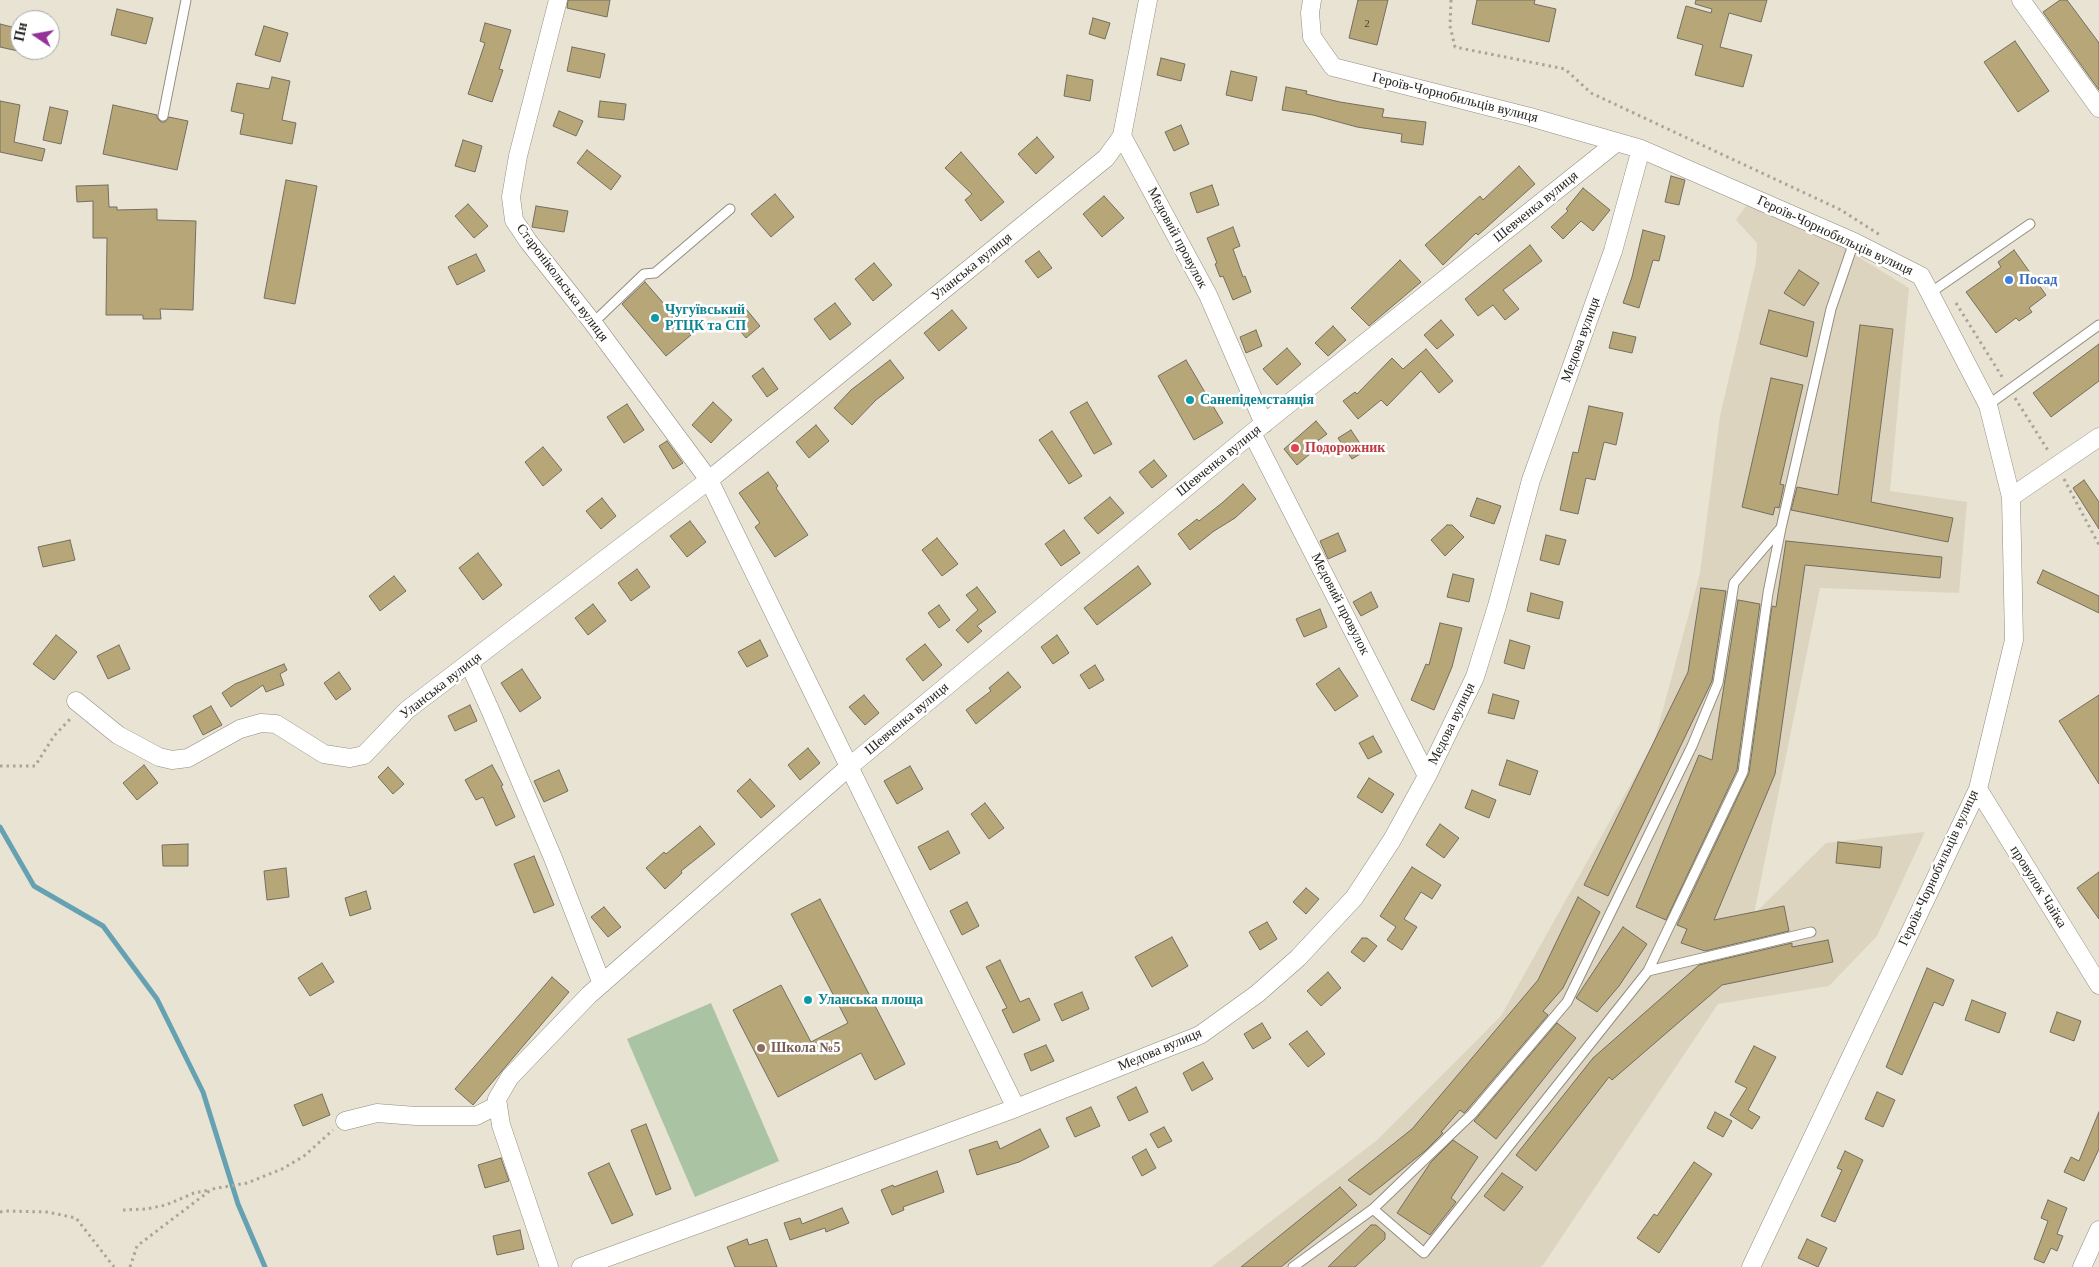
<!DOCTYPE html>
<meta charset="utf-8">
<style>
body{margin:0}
#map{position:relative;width:2099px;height:1267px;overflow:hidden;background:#e8e3d3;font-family:Georgia,serif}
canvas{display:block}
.north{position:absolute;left:10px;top:10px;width:50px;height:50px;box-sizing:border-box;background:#fff;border:1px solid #a9a8a6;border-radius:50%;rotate:282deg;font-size:14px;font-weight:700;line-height:20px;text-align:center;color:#282620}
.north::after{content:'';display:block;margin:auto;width:18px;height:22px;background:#95339b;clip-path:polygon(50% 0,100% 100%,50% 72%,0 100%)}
</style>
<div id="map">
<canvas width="2099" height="1267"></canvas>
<div class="north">Пн</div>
</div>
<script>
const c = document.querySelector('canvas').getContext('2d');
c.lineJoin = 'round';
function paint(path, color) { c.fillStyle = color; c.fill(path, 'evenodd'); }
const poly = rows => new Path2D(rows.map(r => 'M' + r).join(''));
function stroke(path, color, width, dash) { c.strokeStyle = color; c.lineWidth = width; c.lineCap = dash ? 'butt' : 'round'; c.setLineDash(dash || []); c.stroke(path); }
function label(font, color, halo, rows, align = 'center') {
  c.font = font + ' Georgia,serif'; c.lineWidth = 5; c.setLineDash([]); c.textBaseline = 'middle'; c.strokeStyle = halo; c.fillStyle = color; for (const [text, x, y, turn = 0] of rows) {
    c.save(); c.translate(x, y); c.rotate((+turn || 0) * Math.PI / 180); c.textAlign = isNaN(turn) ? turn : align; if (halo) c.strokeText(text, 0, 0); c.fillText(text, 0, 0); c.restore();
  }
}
const industrial = poly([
 [1755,193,1909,288,1890,491,1967,502,1959,593,1820,588,1754,914,1826,843,1925,832,1877,936,1829,986,1718,1004,1543,1265,1540,1267,1211,1267,1376,1141,1501,1016,1654,742,1700,573,1720,416,1756,262,1757,243,1736,220]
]);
const green = poly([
 [711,1003,779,1161,695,1197,627,1039]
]);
const stream = poly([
 [0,827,34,886,103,926,157,999,203,1092,238,1204,265,1267]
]);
const building = poly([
 [568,0,610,0,607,17,567,8,568,0],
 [1358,0,1388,0,1377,45,1349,38,1358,0],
 [1477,0,1535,0,1534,4,1556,9,1549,42,1472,24,1477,0],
 [1696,0,1767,0,1761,22,1729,13,1720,47,1752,55,1743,87,1695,75,1703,45,1677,38,1686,6,1711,13,1712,9,1695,4,1696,0],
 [2060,0,2067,0,2099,43,2099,90,2043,12,2060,0],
 [117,9,153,18,146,44,111,35,117,9],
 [1093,18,1110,23,1105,39,1089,34,1093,18],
 [485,23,511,30,499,69,503,70,492,102,468,94,485,43,480,41,485,23],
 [0,24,20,29,18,51,0,47,0,24],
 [264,26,288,33,280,62,255,55,264,26],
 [2015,41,2049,91,2018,112,1984,62,2015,41],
 [572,47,605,54,600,78,567,71,572,47],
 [1161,58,1185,64,1181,81,1157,75,1161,58],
 [1231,71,1257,77,1252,101,1226,95,1231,71],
 [1067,75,1093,80,1090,101,1064,96,1067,75],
 [272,77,290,81,282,120,296,123,292,144,240,134,244,114,231,111,237,83,269,89,272,77],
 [1286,87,1307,91,1306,94,1340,102,1384,109,1382,117,1426,122,1423,145,1401,142,1402,134,1357,127,1313,115,1282,110,1286,87],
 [0,101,20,105,14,142,45,149,42,161,0,152,0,101],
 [600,101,626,104,624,120,598,117,600,101],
 [113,105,157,115,157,118,161,122,165,122,169,117,188,121,177,170,103,154,113,105],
 [50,107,68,111,61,144,43,140,50,107],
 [559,111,583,121,576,136,553,126,559,111],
 [1181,125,1189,144,1174,151,1165,132,1181,125],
 [1037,137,1054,157,1036,174,1018,154,1037,137],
 [463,140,482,146,475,172,455,166,463,140],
 [587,150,621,176,611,190,577,163,587,150],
 [961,152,1004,202,981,221,965,200,972,194,945,168,961,152],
 [1519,166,1535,184,1478,235,1476,233,1443,265,1425,245,1480,196,1483,200,1519,166],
 [1671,176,1685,180,1679,205,1665,202,1671,176],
 [286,180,317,186,295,304,264,298,286,180],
 [108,185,109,207,117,207,117,210,157,209,157,220,196,221,193,310,160,309,161,319,143,319,143,315,106,315,107,238,93,238,93,201,77,202,76,186,108,185],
 [1212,185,1219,205,1197,213,1190,193,1212,185],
 [1583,188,1610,210,1593,231,1581,221,1563,239,1551,227,1568,211,1566,209,1583,188],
 [775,194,794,217,771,237,751,214,775,194],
 [1104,196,1124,218,1102,237,1083,214,1104,196],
 [468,204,488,226,474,238,455,216,468,204],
 [536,206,568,211,564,232,532,227,536,206],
 [1233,227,1240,246,1233,249,1243,277,1245,276,1251,292,1233,300,1223,276,1220,277,1215,264,1217,263,1207,238,1233,227],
 [1643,230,1665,236,1659,261,1653,260,1639,308,1623,303,1632,277,1643,230],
 [1530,245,1542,261,1503,290,1519,309,1505,320,1493,305,1478,316,1465,299,1530,245],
 [2014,250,2046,295,2029,308,2032,312,2019,321,2016,318,1996,333,1966,292,2001,267,1998,262,2014,250],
 [1039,251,1052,268,1038,278,1025,261,1039,251],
 [476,254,485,271,457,285,448,267,476,254],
 [1400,260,1421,282,1369,326,1351,308,1400,260],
 [874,263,892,285,873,301,855,279,874,263],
 [1799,270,1819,283,1804,306,1784,293,1799,270],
 [645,282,691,335,666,356,622,304,645,282],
 [835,303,851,324,830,340,814,319,835,303],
 [742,304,760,326,746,338,728,316,742,304],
 [952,310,967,328,939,351,924,333,952,310],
 [1769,310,1814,322,1807,357,1760,344,1769,310],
 [1441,320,1454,335,1437,349,1424,335,1441,320],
 [1860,325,1893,329,1871,502,1953,518,1948,542,1791,510,1797,487,1838,495,1860,325],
 [1333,326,1346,340,1328,356,1315,343,1333,326],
 [1256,330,1262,346,1246,353,1240,337,1256,330],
 [1613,332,1636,337,1632,353,1609,348,1613,332],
 [2099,344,2099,381,2051,417,2033,393,2099,344],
 [1287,348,1301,364,1277,385,1263,369,1287,348],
 [1426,349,1453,381,1439,393,1421,371,1387,406,1381,400,1358,419,1343,401,1355,392,1357,394,1392,358,1403,369,1426,349],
 [890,360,904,378,876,400,852,425,834,408,851,390,890,360],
 [1186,360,1223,423,1194,440,1158,376,1186,360],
 [763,368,778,389,767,397,752,376,763,368],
 [1771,378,1803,385,1780,484,1784,485,1779,508,1775,507,1773,515,1742,507,1771,378],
 [713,402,732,420,711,443,692,425,713,402],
 [1087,402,1112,444,1094,454,1070,412,1087,402],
 [627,404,644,430,624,443,607,417,627,404],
 [1589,406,1623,413,1616,445,1604,442,1595,480,1586,478,1578,514,1560,510,1573,452,1578,453,1589,406],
 [1316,421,1327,434,1308,448,1311,453,1297,465,1284,449,1316,421],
 [816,425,829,441,809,458,796,442,816,425],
 [1351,430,1365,451,1352,459,1338,438,1351,430],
 [1052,431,1082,476,1069,484,1039,440,1052,431],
 [667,441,683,463,673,469,659,446,667,441],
 [543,447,562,470,543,486,525,462,543,447],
 [1154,460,1167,476,1152,488,1139,472,1154,460],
 [768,472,778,486,776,488,808,535,775,557,755,527,760,523,739,493,768,472],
 [2084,480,2099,502,2099,529,2073,488,2084,480],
 [1243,484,1256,499,1235,518,1214,531,1190,550,1178,534,1197,519,1199,521,1222,503,1243,484],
 [1110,497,1124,513,1098,534,1084,518,1110,497],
 [602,498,616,516,601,529,586,511,602,498],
 [1477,498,1501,506,1494,524,1470,516,1477,498],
 [690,521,706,542,687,557,670,536,690,521],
 [1447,525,1452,525,1464,537,1445,556,1431,540,1447,525],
 [1064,530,1080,553,1061,566,1045,544,1064,530],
 [1338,533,1346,551,1328,559,1320,541,1338,533],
 [1546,535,1566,540,1559,565,1540,560,1546,535],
 [937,538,958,564,942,576,922,550,937,538],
 [70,540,75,560,43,567,38,547,70,540],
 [1786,541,1942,557,1940,578,1805,565,1775,774,1714,920,1784,906,1789,931,1705,951,1681,943,1687,929,1677,925,1749,773,1772,606,1776,607,1786,541],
 [478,553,502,585,483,600,459,568,478,553],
 [1138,566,1151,584,1097,625,1084,608,1138,566],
 [637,569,650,587,631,601,618,583,637,569],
 [2043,570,2099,596,2099,613,2037,583,2043,570],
 [1453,574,1474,579,1469,602,1447,597,1453,574],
 [394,576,406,591,380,611,369,596,394,576],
 [977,587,996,612,977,626,982,631,968,643,956,630,978,610,966,595,977,587],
 [1701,588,1726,591,1712,681,1608,896,1584,885,1688,672,1701,588],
 [1371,592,1378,607,1361,616,1353,602,1371,592],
 [1531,593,1563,602,1559,619,1527,611,1531,593],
 [1738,600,1760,604,1737,770,1666,920,1636,907,1699,755,1712,760,1738,600],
 [593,604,606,621,588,635,575,618,593,604],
 [939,605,950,620,939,628,928,613,939,605],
 [1320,609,1327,627,1304,637,1296,619,1320,609],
 [1440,623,1462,628,1452,667,1434,710,1411,700,1426,664,1429,665,1440,623],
 [56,635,77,652,54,680,33,664,56,635],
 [1057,635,1069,653,1053,664,1041,647,1057,635],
 [760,640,768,656,747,667,738,652,760,640],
 [1510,640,1530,646,1524,669,1504,663,1510,640],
 [925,644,942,665,923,681,906,659,925,644],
 [119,645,130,669,108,679,97,656,119,645],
 [284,664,287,670,280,674,284,685,266,692,263,685,231,707,222,693,235,684,284,664],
 [1095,665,1104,680,1089,689,1080,675,1095,665],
 [1339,668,1358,696,1335,711,1316,684,1339,668],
 [522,669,541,698,520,712,501,683,522,669],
 [339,672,351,689,336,700,324,683,339,672],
 [1008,672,1021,687,976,724,966,710,991,691,989,688,1008,672],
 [1493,694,1519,701,1514,719,1488,713,1493,694],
 [864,695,879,713,865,725,849,707,864,695],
 [2099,695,2099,784,2059,721,2099,695],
 [470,705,477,721,455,731,448,716,470,705],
 [211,706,222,725,203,735,193,716,211,706],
 [1373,736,1382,752,1368,759,1359,743,1373,736],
 [808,748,820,763,800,780,788,765,808,748],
 [1507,760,1538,771,1530,795,1499,785,1507,760],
 [144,765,158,783,137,800,123,783,144,765],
 [492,765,503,785,501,786,515,817,496,826,483,797,476,800,465,780,492,765],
 [910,766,923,789,897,804,884,781,910,766],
 [388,767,404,784,393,794,378,777,388,767],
 [559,770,568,791,544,802,534,781,559,770],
 [1369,778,1394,794,1382,813,1357,797,1369,778],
 [750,779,775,806,761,818,737,791,750,779],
 [1472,790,1496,800,1489,818,1465,808,1472,790],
 [985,803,1004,828,989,839,971,814,985,803],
 [1440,824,1459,838,1444,858,1426,845,1440,824],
 [700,826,715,844,681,871,682,873,665,889,646,868,664,852,666,854,700,826],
 [948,831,960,853,930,870,918,847,948,831],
 [1838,842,1882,847,1880,868,1836,863,1838,842],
 [188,844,188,866,163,866,162,845,188,844],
 [534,856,554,905,534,913,514,864,534,856],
 [1412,867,1441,885,1432,899,1421,892,1404,919,1417,927,1402,950,1387,940,1396,927,1380,916,1412,867],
 [286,868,289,897,267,900,264,871,286,868],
 [2099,872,2099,919,2077,888,2099,872],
 [1306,888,1319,899,1306,914,1293,902,1306,888],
 [366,891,371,909,350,916,345,898,366,891],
 [1578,897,1600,912,1563,988,1543,1011,1548,1015,1467,1110,1464,1113,1460,1110,1441,1132,1443,1133,1425,1151,1370,1195,1348,1180,1412,1129,1538,980,1578,897],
 [820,899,905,1064,875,1080,861,1053,778,1097,733,1010,781,985,811,1042,848,1023,791,914,820,899],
 [967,902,979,926,962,935,950,911,967,902],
 [604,907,621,927,608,937,591,917,604,907],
 [1267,922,1277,939,1260,950,1249,932,1267,922],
 [1623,927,1647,944,1619,986,1597,1012,1576,998,1623,927],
 [1172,937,1188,966,1152,987,1135,957,1172,937],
 [1362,938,1367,938,1377,946,1364,962,1351,952,1362,938],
 [1828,940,1833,962,1722,985,1612,1080,1609,1077,1536,1171,1516,1155,1593,1058,1699,965,1792,943,1792,947,1828,940],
 [1000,960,1020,1002,1029,998,1040,1020,1013,1033,1002,1010,1007,1008,986,967,1000,960],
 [322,963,334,982,310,996,298,978,322,963],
 [1927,968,1954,980,1943,1006,1934,1002,1902,1075,1886,1067,1927,968],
 [1328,972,1341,988,1321,1006,1307,991,1328,972],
 [552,977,569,992,473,1105,455,1089,552,977],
 [1082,992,1089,1009,1062,1021,1054,1004,1082,992],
 [1972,1000,2006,1013,1999,1033,1965,1020,1972,1000],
 [2057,1012,2081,1021,2074,1041,2050,1032,2057,1012],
 [1262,1023,1271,1038,1253,1049,1244,1034,1262,1023],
 [1557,1023,1576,1038,1496,1139,1474,1121,1557,1023],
 [1307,1031,1325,1054,1308,1067,1289,1044,1307,1031],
 [1046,1045,1054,1061,1031,1071,1024,1054,1046,1045],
 [1754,1046,1776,1057,1748,1110,1760,1117,1752,1129,1730,1115,1747,1088,1735,1082,1754,1046],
 [1203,1062,1213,1079,1192,1091,1183,1073,1203,1062],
 [1136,1087,1148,1112,1129,1121,1117,1097,1136,1087],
 [1877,1092,1895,1100,1883,1127,1865,1119,1877,1092],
 [322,1094,330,1115,303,1126,294,1105,322,1094],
 [1091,1107,1100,1126,1075,1137,1066,1118,1091,1107],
 [1715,1112,1732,1121,1723,1137,1707,1128,1715,1112],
 [2099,1112,2099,1149,2084,1181,2064,1172,2071,1157,2079,1161,2099,1112],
 [646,1124,671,1189,656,1195,631,1130,646,1124],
 [1164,1127,1172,1141,1158,1148,1150,1134,1164,1127],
 [1040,1129,1049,1147,1019,1162,977,1175,969,1150,997,1141,1000,1149,1040,1129],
 [1453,1140,1478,1157,1451,1198,1456,1202,1430,1235,1397,1213,1431,1162,1453,1140],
 [1146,1149,1156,1168,1142,1176,1132,1157,1146,1149],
 [1845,1151,1863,1160,1835,1222,1821,1216,1842,1170,1837,1168,1845,1151],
 [501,1158,509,1181,485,1188,478,1165,501,1158],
 [1694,1162,1712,1174,1659,1253,1637,1238,1654,1214,1657,1216,1694,1162],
 [609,1163,633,1215,612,1224,588,1173,609,1163],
 [937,1171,944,1192,903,1207,904,1210,892,1215,881,1190,893,1185,894,1187,937,1171],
 [1502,1173,1523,1187,1504,1211,1484,1196,1502,1173],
 [1340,1187,1357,1205,1281,1267,1241,1267,1340,1187],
 [2048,1200,2067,1208,2057,1234,2063,1236,2057,1251,2051,1248,2044,1263,2034,1259,2048,1221,2041,1218,2048,1200],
 [842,1208,849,1223,826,1232,825,1228,790,1240,784,1223,800,1218,802,1224,842,1208],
 [1371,1225,1376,1225,1385,1233,1385,1239,1355,1267,1328,1267,1371,1225],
 [520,1230,524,1249,497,1255,493,1236,520,1230],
 [747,1239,749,1245,767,1239,777,1267,735,1267,727,1247,747,1239],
 [1807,1239,1827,1248,1818,1267,1798,1258,1807,1239]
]);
const path = poly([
 [1451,0,1450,26,1455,47,1565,69,1591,93,1841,210,1880,235],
 [1956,303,2004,380],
 [2015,398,2049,452],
 [2064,479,2099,545],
 [0,766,35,766,54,736,72,717],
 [123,1210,146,1209,166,1205,194,1193,209,1190],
 [0,1212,5,1211,47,1212,76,1218,114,1267],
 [130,1267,137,1246,212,1189,247,1183,282,1169,304,1156,333,1130]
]);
const service = poly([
 [163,116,186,0],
 [1930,293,2030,224],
 [593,323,644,274,655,273,730,209],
 [1988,405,2099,325],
 [1648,971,1811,932],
 [1373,1209,1472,1114,1567,1002,1692,746,1718,683,1734,583,1780,529],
 [1293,1267,1373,1209,1424,1253,1648,971,1743,772,1768,593,1781,528,1831,309,1854,242]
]);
const minor = poly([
 [558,0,518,156,511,197,514,220,528,241,593,323,709,480,1016,1108],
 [1312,0,1310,13,1312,37,1333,67,1530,117,1641,149,1854,242,1921,276,1988,405,2011,497,2014,640,1978,789,1751,1267],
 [2021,0,2099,108],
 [1122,136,1208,295,1264,424],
 [1252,433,1427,776],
 [2011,497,2099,437],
 [469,663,491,712,553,858,602,984],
 [76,701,118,735,159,757,172,760,188,758,240,729,261,723,276,724,324,754,350,758,364,755,407,710,709,480,1106,158,1122,136,1148,0],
 [1978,789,2099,985],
 [345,1121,377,1113,416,1116,476,1116,498,1105],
 [549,1267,501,1125,497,1099,510,1077,589,995,850,766,1252,433,1617,142],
 [581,1267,1016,1108,1200,1035,1257,994,1298,958,1354,898,1392,840,1427,776,1475,677,1497,606,1531,480,1613,251,1641,149],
 [2082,1267,2099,1230]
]);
const markers = [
 [2009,280,5,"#3f7fe0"],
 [655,318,5,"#0f9aa8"],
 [1190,400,5,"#0f9aa8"],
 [1295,448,5,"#e0444e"],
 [808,1000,5,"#0f9aa8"],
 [761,1048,5,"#8d6e63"]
];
const numberNames = [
 ["2",1367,24]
];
const streetNames = [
 ["Героїв-Чорнобильців вулиця",1455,98,14],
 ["Шевченка вулиця",1536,207,-39],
 ["Героїв-Чорнобильців вулиця",1835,236,25],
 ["Медовий провулок",1177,238,62],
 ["Уланська вулиця",972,267,-39],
 ["Старонікольська вулиця",562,283,53],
 ["Медова вулиця",1581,340,-70],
 ["Шевченка вулиця",1219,461,-39],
 ["Медовий провулок",1340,604,63],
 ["Уланська вулиця",441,686,-38],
 ["Шевченка вулиця",907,719,-40],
 ["Медова вулиця",1452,724,-64],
 ["Героїв-Чорнобильців вулиця",1939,868,-65],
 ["провулок Чайка",2038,887,58],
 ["Медова вулиця",1160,1050,-23]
];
const shopNames = [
 ["Посад",2019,280]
];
const cultureNames = [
 ["Чугуївський",665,310],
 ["РТЦК та СП",665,326],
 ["Санепідемстанція",1200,400],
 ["Уланська площа",818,1000]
];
const healthNames = [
 ["Подорожник",1305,448]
];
const educationNames = [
 ["Школа №5",771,1048]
];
paint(industrial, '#ddd4c0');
paint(green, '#aac3a2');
stroke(stream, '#66a1b2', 5);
paint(building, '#b7a778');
stroke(building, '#736e60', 1);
stroke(service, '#928d7e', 11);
stroke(minor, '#928d7e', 19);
stroke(path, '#a9a599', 3, [2.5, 4]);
stroke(service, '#fff', 9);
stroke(minor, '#fff', 18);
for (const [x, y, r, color] of markers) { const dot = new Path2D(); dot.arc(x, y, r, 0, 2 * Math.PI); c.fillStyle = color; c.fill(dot); stroke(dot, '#fff', 2); }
label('11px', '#4c4636', null, numberNames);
label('14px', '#282620', '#fff', streetNames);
label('bold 14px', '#366cbe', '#fff', shopNames, 'left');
label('bold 14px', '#0d838f', '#fff', cultureNames, 'left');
label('bold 14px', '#be3a42', '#fff', healthNames, 'left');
label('bold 14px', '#785e54', '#fff', educationNames, 'left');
</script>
